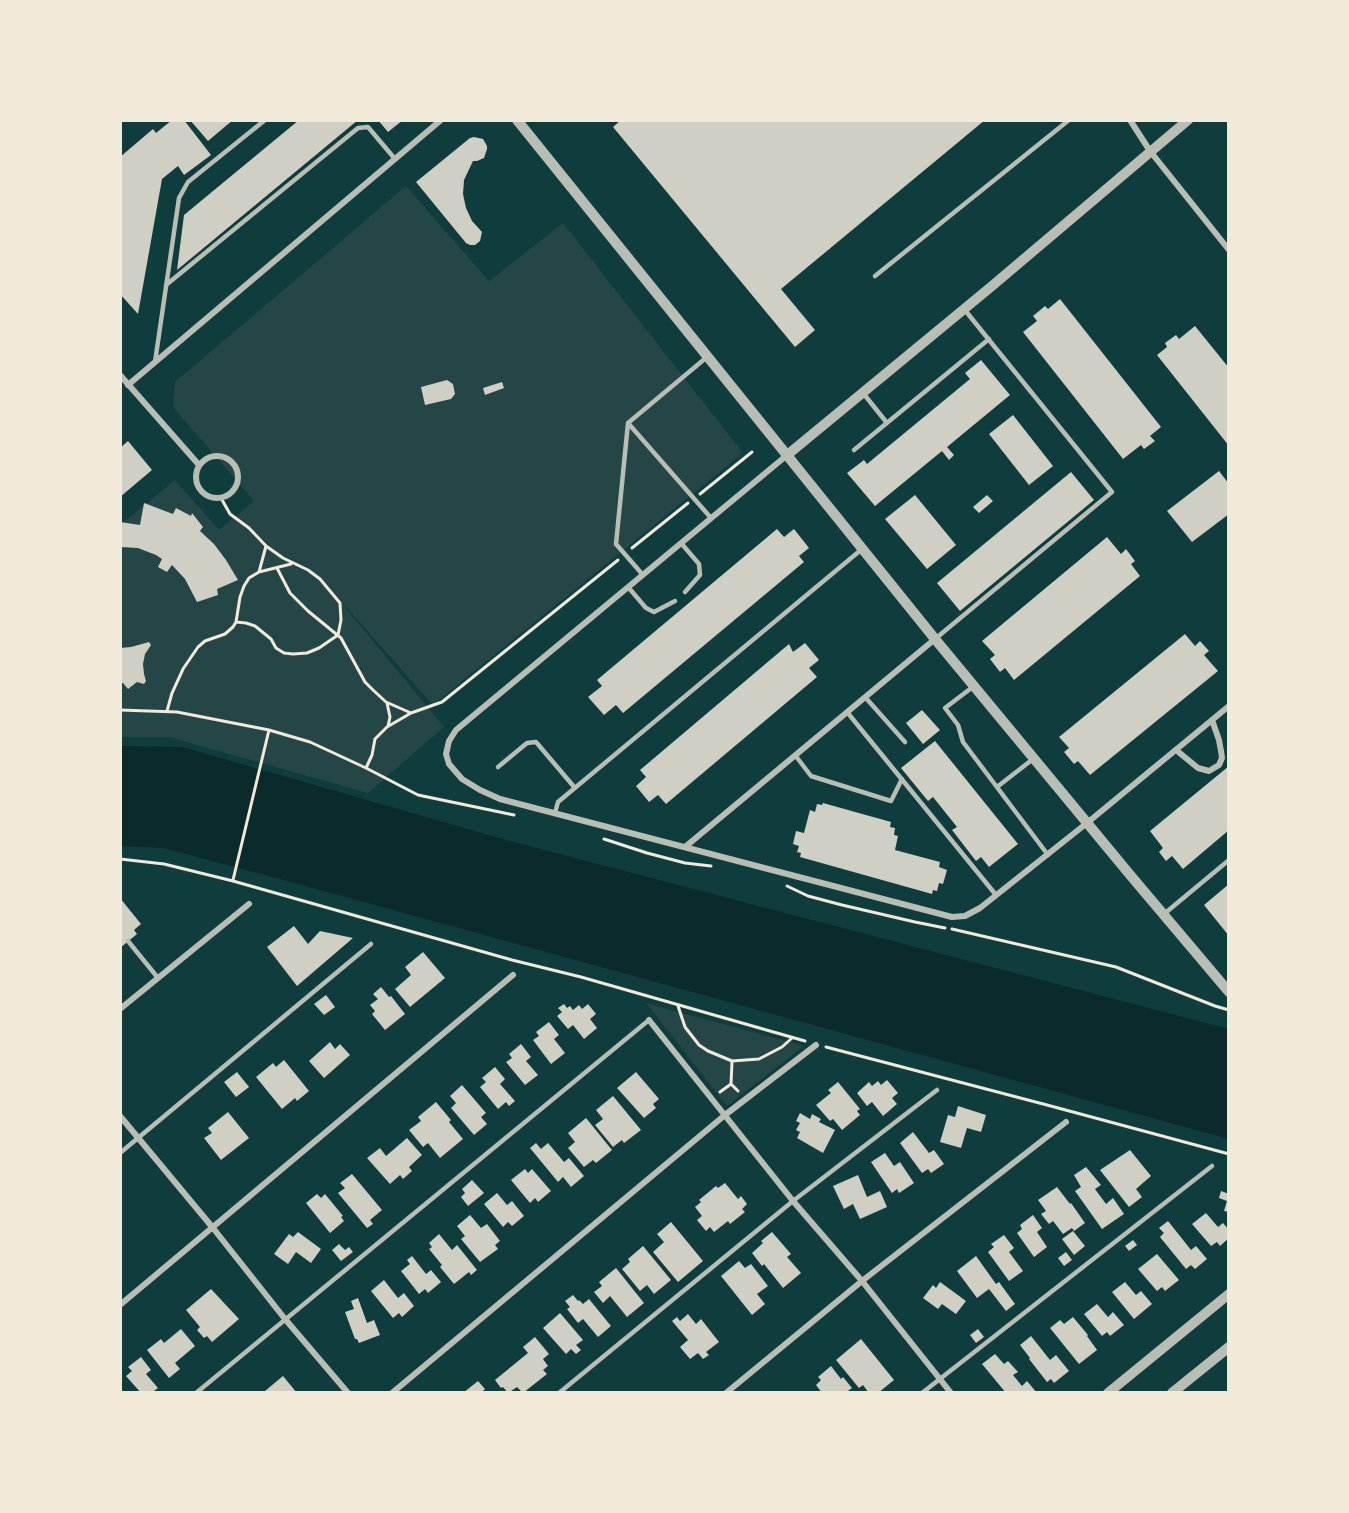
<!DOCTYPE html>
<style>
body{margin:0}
#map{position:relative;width:1349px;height:1513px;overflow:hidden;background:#0f3d3e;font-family:Mulish,sans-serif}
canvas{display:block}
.frame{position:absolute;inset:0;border:122px solid #f1e9da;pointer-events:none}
</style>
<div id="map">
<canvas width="1349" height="1513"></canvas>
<div class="frame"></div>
</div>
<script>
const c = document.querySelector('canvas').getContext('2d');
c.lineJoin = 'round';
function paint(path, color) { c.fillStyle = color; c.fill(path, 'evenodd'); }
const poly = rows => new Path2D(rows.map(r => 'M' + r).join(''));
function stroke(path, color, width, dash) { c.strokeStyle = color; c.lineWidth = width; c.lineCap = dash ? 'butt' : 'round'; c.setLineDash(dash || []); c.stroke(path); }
const green = poly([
 [406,186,489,281,563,223,743,453,433,705,325,583,444,727,368,793,169,737,120,737,120,525,175,480,219,530,254,501,173,407,175,382],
 [646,1003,804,1046,727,1106]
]);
const water = poly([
 [120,746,182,747,506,840,1229,1029,1229,1139,269,876,163,848,120,846]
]);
const building = poly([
 [172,120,184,120,211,155,184,175,178,166,162,179,138,314,120,294,120,157,153,129,156,133],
 [190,120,233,120,208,141],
 [299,120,358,120,177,270,184,215],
 [378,120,403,120,388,132],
 [621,120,985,120,781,289,815,330,795,347,613,127],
 [474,137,483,139,487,146,487,149,484,158,477,161,473,161,464,180,463,194,466,208,472,221,482,232,480,241,475,245,470,245,466,243,416,182,470,138],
 [1060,299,1161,427,1150,436,1155,441,1144,449,1141,445,1123,459,1023,332,1037,321,1033,316,1045,306,1048,309],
 [1195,326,1229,368,1229,446,1157,355,1167,347,1165,343,1176,335,1179,339],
 [981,360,1010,395,947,447,954,455,949,460,942,451,875,506,847,473,864,460,867,464,970,379,965,373],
 [447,380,453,384,455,394,451,399,425,405,421,387],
 [502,382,504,388,485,395,483,388],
 [1013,415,1053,466,1029,485,989,434],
 [128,441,152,470,120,497,120,448],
 [1219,471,1229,484,1229,514,1192,542,1167,511],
 [1071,472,1094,500,960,611,937,583],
 [915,495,956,545,927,569,885,519],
 [987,495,993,501,979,513,973,507],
 [144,503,173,514,176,508,191,516,192,513,203,527,200,531,214,544,226,560,238,580,217,589,218,595,197,602,185,579,172,565,167,572,158,567,162,559,156,555,138,548,120,547,120,522,140,525],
 [777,529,784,537,794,529,809,548,799,556,804,562,623,713,616,705,604,715,588,697,602,686,597,680],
 [1107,537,1121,554,1126,549,1135,561,1131,564,1140,576,1014,680,1005,668,1000,672,990,659,995,655,982,641],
 [1185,634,1195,646,1200,641,1209,651,1204,655,1218,671,1090,775,1078,761,1074,764,1064,752,1069,748,1059,737],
 [149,642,151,645,145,654,143,664,144,674,146,681,144,684,137,682,128,689,123,683,120,683,120,648,131,647],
 [805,643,819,660,809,668,817,677,666,804,658,795,649,802,636,786,646,777,640,770,789,644,793,652],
 [922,710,940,730,923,744,906,723],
 [935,741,1018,844,989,867,981,857,976,861,952,830,957,827,933,797,928,801,901,768],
 [1229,766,1229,830,1183,869,1172,856,1166,861,1159,852,1163,848,1150,831],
 [823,803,891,822,890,827,895,828,894,835,898,836,895,850,940,862,939,867,947,870,943,884,939,883,937,891,933,890,932,894,800,857,801,853,797,852,799,846,793,844,796,831,804,833,810,810,815,812,817,804,822,805],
 [1229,884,1229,936,1204,905],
 [120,898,141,924,134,930,137,934,120,948],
 [294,926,308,944,320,931,353,938,297,986,267,947],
 [423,952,445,978,410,1007,395,989,411,975,405,967],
 [381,987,389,997,391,996,405,1014,385,1030,372,1014,375,1011,370,1005,378,999,373,994],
 [326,995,335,1007,324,1015,314,1004],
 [564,1004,567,1008,570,1006,573,1010,579,1005,582,1009,588,1004,596,1014,590,1019,597,1028,584,1039,573,1025,568,1029,557,1016,562,1012,558,1008],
 [549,1022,559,1035,554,1039,565,1053,551,1064,533,1040,539,1036,536,1032],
 [330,1042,335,1049,340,1044,350,1055,324,1078,309,1061],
 [521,1044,531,1057,526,1061,538,1075,525,1085,506,1062,512,1058,509,1054],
 [284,1060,309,1091,297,1101,295,1098,282,1109,256,1077,273,1063,276,1067],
 [495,1067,505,1079,500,1084,515,1101,509,1106,506,1102,498,1109,480,1087,486,1082,482,1078],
 [237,1072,249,1087,236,1097,224,1082],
 [636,1072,659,1099,653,1104,656,1108,644,1118,617,1088],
 [887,1080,898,1093,892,1098,897,1104,883,1116,872,1102,867,1106,857,1093,869,1082,872,1086,878,1081,881,1085],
 [838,1082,860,1109,857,1111,860,1115,842,1130,833,1119,830,1121,816,1105,831,1093,828,1090],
 [462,1085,486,1113,481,1117,487,1124,474,1135,451,1108,456,1103,450,1096],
 [613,1096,641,1130,624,1143,622,1140,613,1147,595,1125,603,1119,596,1110],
 [436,1102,451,1120,449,1122,463,1139,440,1158,428,1143,423,1147,409,1130,421,1121,418,1117],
 [958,1106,986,1115,981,1132,967,1128,961,1148,940,1142,948,1115,955,1117],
 [228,1112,249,1138,221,1160,204,1138,212,1133,208,1128],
 [800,1113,810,1119,812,1114,821,1119,819,1122,835,1130,823,1153,797,1138,800,1132,796,1130,800,1123,796,1121],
 [586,1118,612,1150,596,1163,593,1160,584,1167,568,1148,575,1142,568,1133],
 [913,1132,929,1153,934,1150,944,1164,931,1173,928,1169,922,1173,900,1143],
 [407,1138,422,1155,409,1167,412,1171,403,1179,400,1175,390,1184,367,1158,380,1148,386,1156],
 [536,1143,541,1149,548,1143,564,1162,569,1158,584,1176,571,1187,563,1177,558,1182,530,1148],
 [1130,1150,1151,1176,1136,1189,1142,1197,1129,1207,1100,1170],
 [885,1153,894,1166,900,1162,914,1183,899,1193,897,1189,892,1193,871,1162],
 [1086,1167,1101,1185,1095,1189,1106,1204,1113,1198,1124,1214,1102,1229,1075,1191,1081,1187,1074,1175],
 [525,1169,528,1173,532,1169,551,1191,538,1202,535,1198,530,1203,511,1180],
 [352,1174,382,1210,370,1220,373,1224,367,1228,338,1193,345,1188,340,1183],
 [858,1175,867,1197,880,1191,887,1207,860,1219,853,1204,844,1209,833,1186],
 [472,1180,484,1193,468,1206,461,1197,465,1193,462,1189],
 [725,1183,738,1199,741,1196,747,1204,742,1209,745,1212,730,1224,728,1221,714,1232,710,1227,706,1231,697,1220,702,1216,695,1207,701,1202,699,1200,716,1186,718,1188],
 [1057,1187,1070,1204,1071,1203,1085,1223,1074,1231,1072,1228,1063,1234,1053,1221,1049,1224,1041,1214,1046,1211,1038,1200],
 [1221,1191,1229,1194,1229,1212,1224,1211,1227,1201,1219,1198],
 [497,1193,507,1205,512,1201,524,1216,512,1226,508,1222,503,1227,484,1204],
 [317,1194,321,1198,325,1194,343,1216,341,1217,344,1221,330,1233,306,1203],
 [1206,1213,1218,1227,1223,1223,1229,1230,1229,1238,1220,1246,1217,1242,1211,1246,1192,1224],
 [470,1215,481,1228,487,1224,500,1241,495,1245,498,1249,480,1262,461,1239,465,1236,457,1226],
 [1033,1215,1042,1228,1037,1232,1047,1247,1034,1257,1017,1233,1022,1229,1020,1225],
 [1168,1221,1191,1250,1196,1246,1207,1259,1195,1269,1191,1265,1186,1269,1160,1237,1164,1233,1159,1228],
 [671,1222,703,1261,678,1282,653,1252,664,1242,657,1234],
 [1073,1231,1085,1246,1074,1255,1062,1239],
 [298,1232,321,1249,311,1263,296,1252,288,1264,274,1254,289,1234,293,1237],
 [772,1232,791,1254,787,1257,801,1273,783,1288,764,1264,762,1266,752,1253,763,1243,761,1241],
 [439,1234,452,1250,457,1245,477,1270,471,1275,469,1272,454,1284,440,1267,442,1265,429,1249,432,1247,429,1243],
 [1004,1235,1014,1248,1009,1252,1023,1271,1009,1281,988,1252,994,1247,991,1244],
 [1133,1240,1137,1245,1129,1251,1125,1246],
 [339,1244,345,1250,349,1247,353,1252,341,1261,332,1250],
 [643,1246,671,1280,654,1294,647,1285,640,1291,622,1269,630,1262,628,1259],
 [1066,1252,1072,1260,1064,1266,1058,1258],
 [1157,1254,1179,1280,1165,1291,1162,1287,1157,1291,1138,1269],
 [412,1256,426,1274,431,1270,441,1282,428,1293,425,1289,419,1294,401,1271,410,1264,407,1260],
 [976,1256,996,1284,999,1282,1015,1304,1006,1311,989,1289,977,1298,957,1271],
 [739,1261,745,1268,751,1264,768,1286,757,1294,765,1304,752,1315,721,1276],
 [616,1268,644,1303,627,1317,610,1296,603,1303,594,1292,602,1286,599,1282],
 [384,1280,398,1298,404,1293,414,1306,402,1317,399,1313,393,1318,371,1291],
 [940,1282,966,1301,956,1314,942,1304,938,1309,923,1298,933,1285,936,1288],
 [1125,1282,1136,1295,1141,1291,1152,1304,1134,1319,1112,1292],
 [211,1289,239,1319,212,1342,207,1336,204,1338,197,1330,200,1327,186,1310],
 [573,1295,578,1301,579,1300,583,1304,589,1299,611,1326,598,1337,583,1319,578,1323,567,1309,570,1307,565,1301],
 [358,1298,367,1323,374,1320,380,1335,359,1343,357,1339,355,1339,345,1312,354,1309,351,1301],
 [1097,1304,1108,1317,1113,1312,1124,1325,1110,1336,1107,1332,1102,1336,1084,1314],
 [560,1313,583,1340,576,1345,581,1350,576,1354,571,1349,566,1354,543,1328],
 [688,1314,696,1324,701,1319,719,1342,706,1352,709,1355,703,1359,698,1353,690,1359,680,1347,688,1340,672,1321,677,1317,680,1321],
 [1073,1317,1088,1335,1087,1336,1097,1350,1079,1364,1050,1328,1060,1320,1064,1324],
 [181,1329,195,1346,175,1363,180,1369,169,1378,147,1350,161,1339,164,1343],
 [978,1329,984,1337,976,1343,970,1335],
 [1031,1336,1050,1360,1056,1355,1069,1371,1054,1383,1051,1379,1047,1382,1029,1359,1030,1358,1020,1345],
 [535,1337,549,1354,543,1359,548,1366,543,1370,547,1374,523,1393,517,1387,508,1393,503,1387,501,1388,495,1380,528,1353,523,1347],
 [861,1339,894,1380,878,1393,869,1393,863,1385,859,1388,836,1360],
 [995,1354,1004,1364,1008,1361,1018,1372,1013,1375,1022,1386,1027,1381,1037,1393,1006,1393,982,1364],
 [141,1357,151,1370,146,1374,158,1388,151,1393,141,1393,126,1376,132,1371,128,1367],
 [831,1366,841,1379,843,1377,852,1388,845,1393,822,1393,816,1385,821,1380,818,1377],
 [283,1376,297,1393,267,1393,265,1391],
 [478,1381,485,1389,483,1391,485,1393,463,1393]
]);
const path = poly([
 [700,494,752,452],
 [221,498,230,514,249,528,266,546,283,558,308,570,320,579,340,603,341,620,338,635,319,648,307,653,293,654,284,653,276,648,271,639,255,626,246,623,236,622],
 [632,548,688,503],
 [277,568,290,593,308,611,341,638,365,682,373,690,386,702,411,713],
 [259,572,266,546],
 [387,703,390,717,388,726],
 [120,710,177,712,269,730,310,742,366,768,418,795,514,815],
 [167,711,172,693,183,669,198,647,205,641,225,634,233,627,236,622,240,597,244,586,249,578,259,572,291,564],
 [366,768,372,755,375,739,387,727,411,713,442,702,618,560],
 [604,839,647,853,685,863,711,866],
 [120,859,164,864,233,881,512,960,581,977,805,1041],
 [233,880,269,730],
 [787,886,808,896,842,905,915,922,945,928],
 [952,929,1116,967,1215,1006,1229,1010],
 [678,1006,685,1027,699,1045,708,1051,732,1061,759,1059,782,1047,792,1038],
 [826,1047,1047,1105,1229,1154],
 [731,1084,732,1062],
 [720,1092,731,1084,738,1091]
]);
const service = poly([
 [875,276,1069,120],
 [166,285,358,128,368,127,395,159],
 [155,362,179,198,188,182,265,120],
 [863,393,887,423],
 [628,423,707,357],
 [854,450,989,339],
 [681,543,699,564,700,575,685,592],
 [643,575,616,544,628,423,711,518],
 [628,587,646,608,654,612,675,601],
 [935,639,1112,492,964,309],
 [974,686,945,708,958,725,963,742,1048,855],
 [865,697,905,742],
 [847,712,996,895],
 [795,755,811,776,891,801,902,779],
 [498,767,527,743,536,742,575,788],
 [997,787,1033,759],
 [555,813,558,802,862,549],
 [1164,914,1229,860],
 [128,941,158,978],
 [120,1153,371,944],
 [196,1393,649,1020],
 [559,1393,793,1201,937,1090],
 [922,1393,1212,1166]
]);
const minor = poly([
 [1130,120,1150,151,1229,250],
 [120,375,199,465],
 [128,385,441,120],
 '196 477a21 21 0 1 1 42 0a21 21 0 1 1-42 0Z',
 [786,456,456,730,449,741,446,754,449,764,462,779,480,790,500,799,952,917,965,916,980,908,1087,823,1229,706],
 [1176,750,1198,768,1209,771,1219,765,1222,758,1221,751,1219,740,1212,720],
 [685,847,935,639],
 [120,1009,249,904],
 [649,1020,793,1201,862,1281,951,1393],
 [120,1116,213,1228,285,1319,348,1393],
 [120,1305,513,975],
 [392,1393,725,1115,816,1045],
 [726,1393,862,1281,1066,1122]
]);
const tertiary = poly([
 [517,120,935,639,1131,876,1229,992],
 [786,456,992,286,1188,120],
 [1108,1393,1229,1294],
 [1172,1393,1229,1347]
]);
paint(green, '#244646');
paint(water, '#0a2a2b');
paint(building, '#cfcfc3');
stroke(path, '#f1e9da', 3);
stroke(service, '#b8beb3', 4.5);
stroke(minor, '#b8beb3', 6);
stroke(tertiary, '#b8beb3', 10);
</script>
